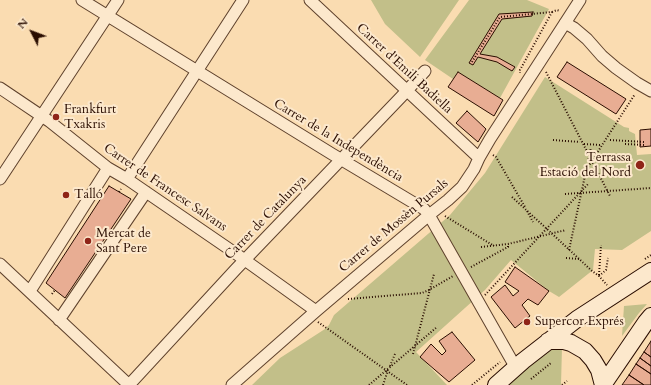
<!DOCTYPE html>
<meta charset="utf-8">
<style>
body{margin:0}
#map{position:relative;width:651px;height:385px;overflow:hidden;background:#fadcb1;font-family:Cardo,serif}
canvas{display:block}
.north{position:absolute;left:12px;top:12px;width:40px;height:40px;-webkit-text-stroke:3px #fce8cc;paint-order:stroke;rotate:312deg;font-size:11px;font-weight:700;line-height:16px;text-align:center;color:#2a0d00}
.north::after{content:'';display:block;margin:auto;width:14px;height:18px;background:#2a0d00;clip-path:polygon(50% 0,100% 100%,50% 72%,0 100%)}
</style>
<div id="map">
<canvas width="651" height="385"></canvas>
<div class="north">N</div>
</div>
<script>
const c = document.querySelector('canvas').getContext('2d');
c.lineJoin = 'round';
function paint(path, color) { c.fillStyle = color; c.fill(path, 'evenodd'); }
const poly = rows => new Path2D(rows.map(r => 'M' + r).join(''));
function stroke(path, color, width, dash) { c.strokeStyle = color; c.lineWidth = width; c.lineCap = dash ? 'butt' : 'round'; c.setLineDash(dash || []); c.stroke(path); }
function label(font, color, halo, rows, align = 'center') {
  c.font = font + ' Cardo,serif'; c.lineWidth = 4; c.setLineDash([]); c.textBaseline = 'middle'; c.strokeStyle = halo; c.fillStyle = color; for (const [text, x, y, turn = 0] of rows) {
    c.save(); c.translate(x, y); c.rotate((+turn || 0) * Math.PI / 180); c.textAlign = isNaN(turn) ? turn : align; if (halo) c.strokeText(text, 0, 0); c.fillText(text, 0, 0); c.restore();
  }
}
const green = poly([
 [371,0,459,0,420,57,385,24],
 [469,0,527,0,549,9,500,98,458,72,453,79,425,60],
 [545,77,624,127,629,128,629,131,635,134,637,155,651,154,651,231,622,250,595,249,593,270,559,297,549,291,511,260,485,290,416,352,447,385,252,385,280,358,325,329,329,325,334,315,450,215,485,173],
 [647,304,639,313,622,336,624,306],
 [562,347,561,385,506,385,552,348]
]);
const building = poly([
 [533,12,532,16,502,19,480,54,497,57,515,67,512,71,497,62,478,57,473,65,469,63,499,14,533,12],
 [567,62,626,99,616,114,557,77,567,62],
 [458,72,503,100,494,116,448,87,458,72],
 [467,111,486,129,478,142,456,123,467,111],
 [651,129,651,146,640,147,640,130,651,129],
 [109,186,131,199,65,298,46,283,109,186],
 [515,267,549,291,538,305,528,299,522,305,530,316,515,328,491,297,505,285,513,296,519,291,505,282,515,267],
 [452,332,475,360,449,382,420,357,431,344,442,355,446,351,439,341,452,332],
 [651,341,651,357,644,352,651,341],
 [644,352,651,357,651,366,640,358,644,352],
 [640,358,651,366,651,374,636,364,640,358],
 [636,364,651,374,651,385,644,385,629,375,636,364],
 [629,375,644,385,622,385,629,375]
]);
const path = poly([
 [552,12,557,10,560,11],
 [472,62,500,17,552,12,520,70,520,73],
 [546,72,610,196],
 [553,140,580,142],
 [610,140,645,142],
 [584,144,601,145],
 [625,144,645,145],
 [493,155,496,157,525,207],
 [588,167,635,94],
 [119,192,121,189],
 [565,194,651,188],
 [512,197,547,229,592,271,599,276,607,285],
 [527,211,533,222],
 [445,216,494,246],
 [481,247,508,244,566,230],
 [569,250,591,148],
 [566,258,579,259],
 [645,259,651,255],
 [471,267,508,247,508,244],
 [599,275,601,245],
 [599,276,606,270,608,258],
 [52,294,55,290],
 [485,295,588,184],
 [348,299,422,293,429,290,453,276],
 [318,322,407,385],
 [413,354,434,274],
 [390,366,395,354],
 [531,379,551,363],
 [369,385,437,327],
 [383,385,388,370],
 [472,385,500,362],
 [562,385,567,381]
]);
const street = poly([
 [82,0,332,154,424,209,429,215,516,368],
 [310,0,479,158],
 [565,23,574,28,587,39,602,56,616,68,637,83,651,91],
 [0,88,49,121,108,168,127,179,235,253,316,311],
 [0,179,118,0],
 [127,179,243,0],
 [0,264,129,385],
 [30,291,108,168],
 [59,320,146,192],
 [129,385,236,269,401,97,425,71],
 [232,385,316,311,429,215,448,200,462,187,474,169,479,158,490,139,580,0]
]);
const secondary = poly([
 [548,341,564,341,571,343,585,351,593,360,599,370,603,385],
 [496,385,523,361,577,319,651,271],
 [603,385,646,322,651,316]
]);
const markers = [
 [56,117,4,"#8f2418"],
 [640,165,5,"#8f2418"],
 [66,195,4,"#8f2418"],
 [88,241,4,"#8f2418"],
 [527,322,4,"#8f2418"]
];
const streetNames = [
 ["Carrer d'Emili Badiella",404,69,43],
 ["Carrer de la Independència",338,141,31],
 ["Carrer de Francesc Salvans",165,188,34],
 ["Carrer de Catalunya",266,218,-46],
 ["Carrer de Mossèn Pursals",394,226,-40]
];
const poiNames = [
 ["Frankfurt",64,110],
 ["Txakris",64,125],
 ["Terrassa",631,158,"right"],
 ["Estació del Nord",631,173,"right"],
 ["Talló",74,195],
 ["Mercat de",96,234],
 ["Sant Pere",96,249],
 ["Supercor Exprés",535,322]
];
paint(green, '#c2bf89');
paint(building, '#e8ad93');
stroke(building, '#2a0d00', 1);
stroke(street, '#5e412c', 13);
stroke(secondary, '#2a0d00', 18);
stroke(path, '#2a0d00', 2, [1, 2]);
stroke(street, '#fce8cc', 11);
stroke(secondary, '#fce8cc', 16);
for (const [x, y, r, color] of markers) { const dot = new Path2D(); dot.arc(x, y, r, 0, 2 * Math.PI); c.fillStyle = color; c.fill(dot); stroke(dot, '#fce8cc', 1.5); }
label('13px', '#2a0d00', '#fce8cc', streetNames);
label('13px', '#2a0d00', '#fce8cc', poiNames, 'left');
</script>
